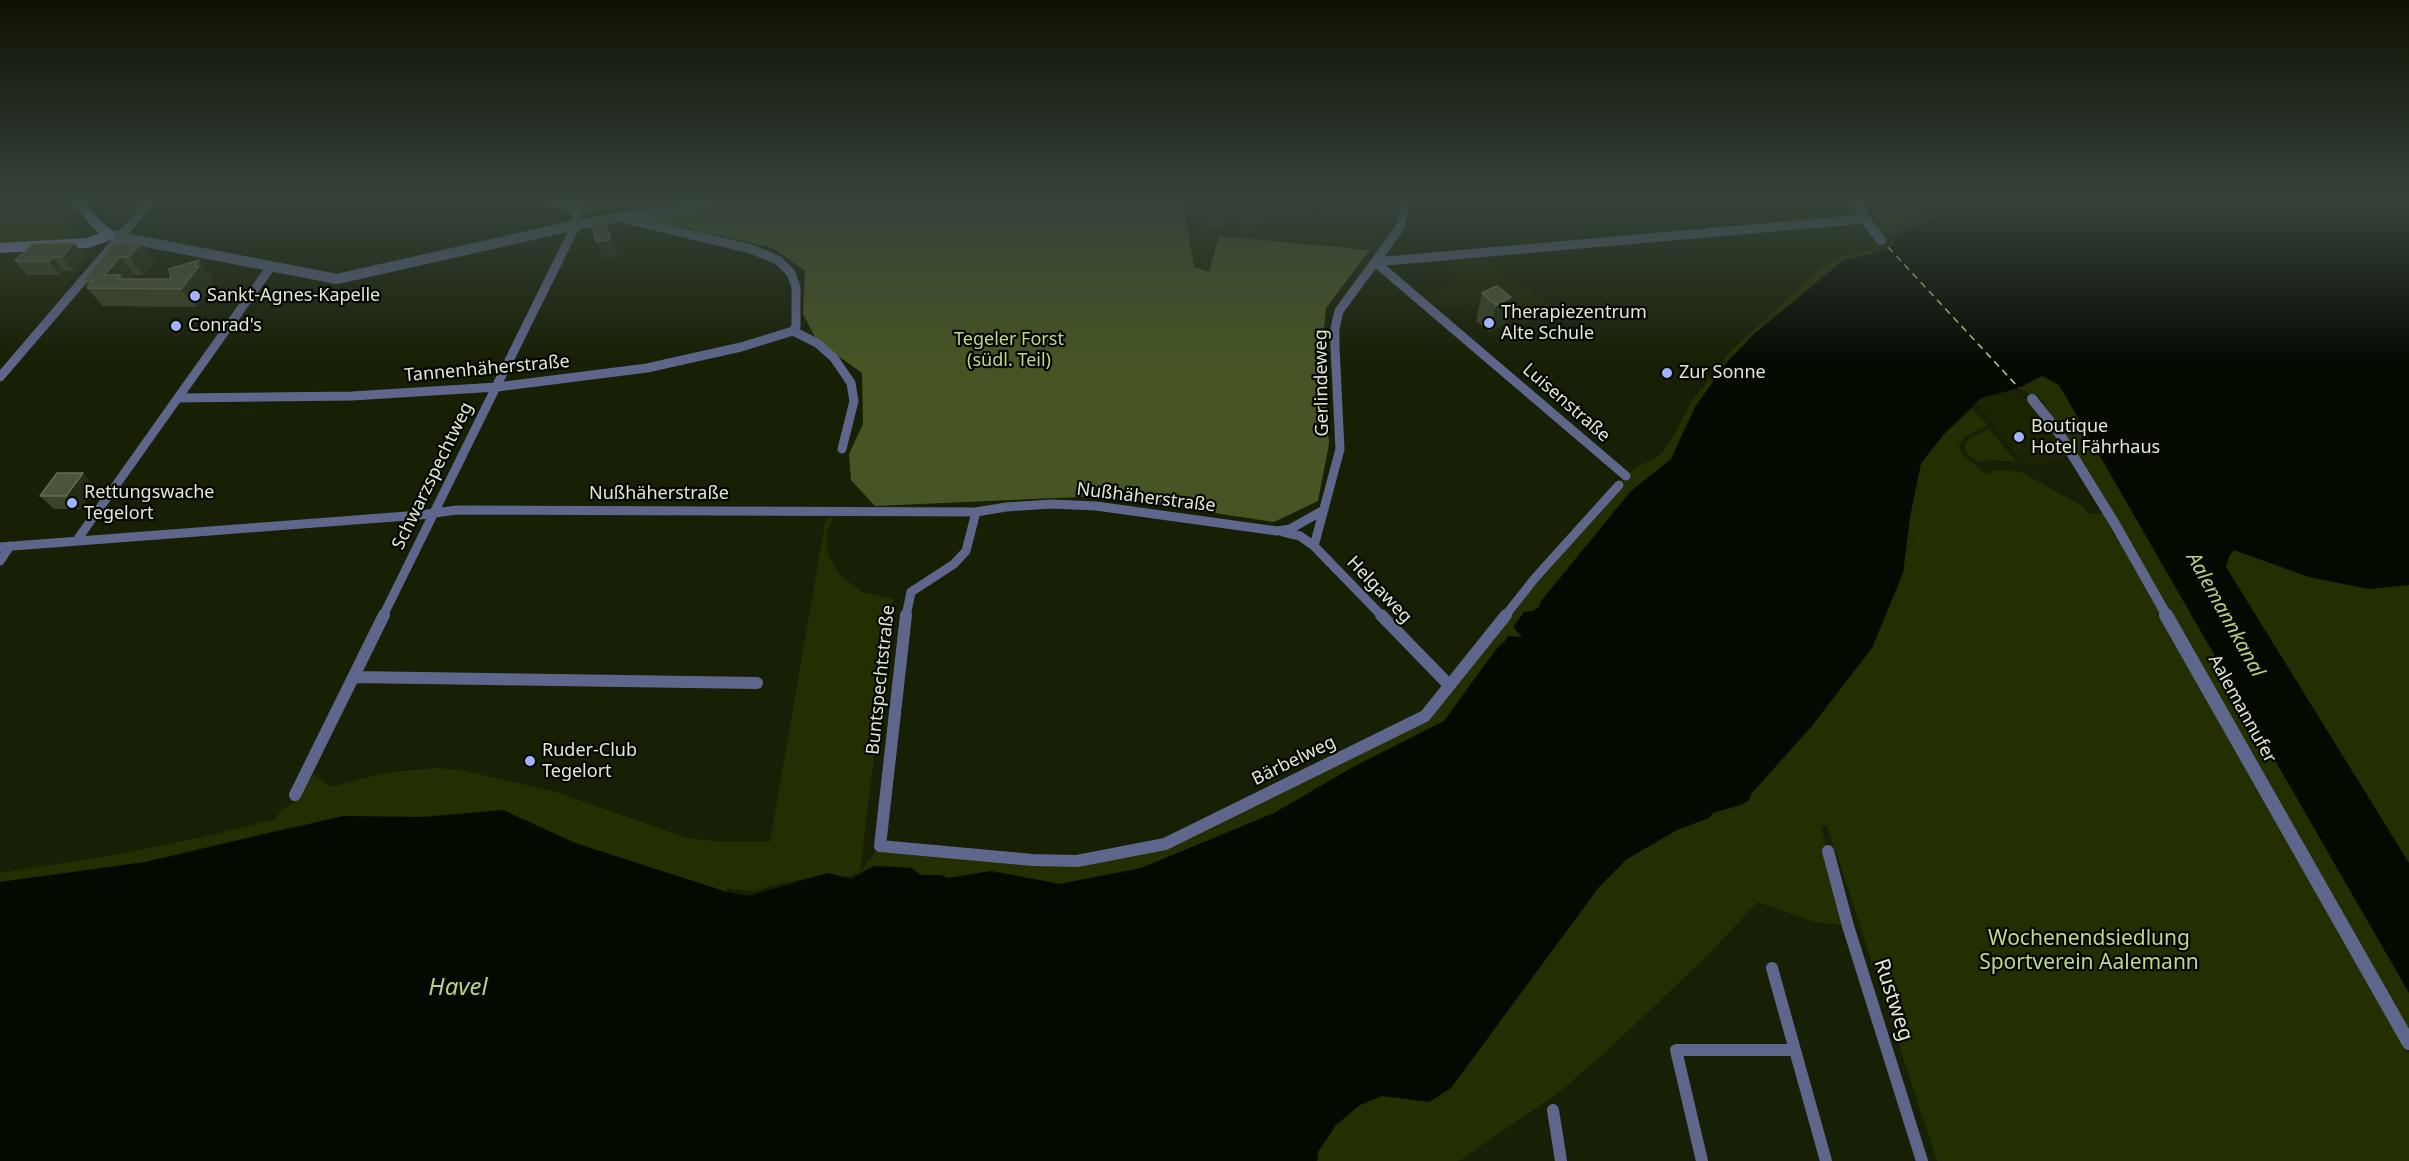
<!DOCTYPE html>
<meta charset="utf-8">
<style>
body{margin:0}
canvas{display:block;background:#171f04}
</style>
<canvas width="2409" height="1161"></canvas>
<script>
const c = document.querySelector('canvas').getContext('2d');
c.lineJoin = 'round';
function paint(path, color) { c.fillStyle = color; c.fill(path, 'evenodd'); }
const poly = rows => new Path2D(rows.map(r => 'M' + r).join(''));
function stroke(path, color, width, dash) { c.strokeStyle = color; c.lineWidth = width; c.lineCap = dash ? 'butt' : 'round'; c.setLineDash(dash || []); c.stroke(path); }
function label(font, color, halo, rows, align = 'center') {
  c.font = font + ' "Noto Sans",sans-serif'; c.lineWidth = 4.5; c.setLineDash([]); c.textBaseline = 'middle'; c.strokeStyle = halo; c.fillStyle = color; for (const [text, x, y, turn = 0] of rows) {
    c.save(); c.translate(x, y); c.rotate((+turn || 0) * Math.PI / 180); c.textAlign = isNaN(turn) ? turn : align; if (halo) c.strokeText(text, 0, 0); c.fillText(text, 0, 0); c.restore();
  }
}
const built = poly([
 [1183,202,1394,202,1392,220,1370,250,1219,236,1209,272,1194,267],
 [91,249,95,253,64,288,0,288,0,266,11,254],
 [1483,259,1556,309,1518,327,1510,321,1507,322,1481,301,1445,311,1427,295,1457,281,1449,262],
 [2015,390,2034,408,2070,454,2045,465,2026,464,2020,459,2002,438,1989,414,1977,403,1982,398]
]);
const green = poly([
 [0,202,57,202,79,234,69,241,0,244],
 [96,202,141,202,126,221,115,223],
 [1221,202,1224,228,1204,229,1200,203],
 [1232,202,1250,202,1253,208,1266,215,1268,220,1264,224,1246,228,1232,221,1228,209],
 [1316,202,1346,202,1339,217,1311,211],
 [1927,209,1890,232,1882,233,1872,219,1873,215],
 [1866,250,1877,253,1844,260,1754,334,1728,361,1695,407,1671,459,1631,491,1539,607,1533,611,1524,612,1514,628,1522,637,1506,639,1500,644,1444,721,1353,767,1274,813,1141,868,1060,884,991,871,948,878,941,875,921,875,911,868,874,866,859,873,849,876,841,877,830,873,769,886,757,891,735,890,727,887,727,892,575,843,503,810,291,827,145,862,0,882,0,873,115,855,212,835,276,819,281,810,298,800,312,774,332,787,384,773,436,768,461,770,556,792,687,838,723,842,770,842,826,518,833,517,827,532,828,555,840,576,863,592,893,599,860,872,878,848,1076,865,1135,856,1427,718,1533,586,1634,469,1662,454,1678,428,1690,403,1731,351,1821,268,1838,258],
 [2042,376,2059,384,2409,993,2409,1043,2115,524,2042,400,2019,388],
 [1972,409,1988,425,1965,437,1959,444,1961,453,1969,460,1986,474,1996,470,2021,472,2084,507,2088,514,2104,514,2409,1053,2409,1161,1937,1161,1827,825,1821,827,1848,926,1815,922,1757,902,1711,952,1608,1050,1558,1093,1459,1161,1317,1161,1318,1152,1336,1124,1360,1105,1382,1096,1428,1102,1451,1088,1599,887,1627,859,1677,830,1709,818,1713,813,1742,805,1749,800,1751,794,1811,727,1872,648,1903,573,1910,517,1921,463,1945,433],
 [1989,429,2017,462,1993,460,1979,462,1967,455,1965,446,1969,439],
 [2234,550,2309,577,2369,589,2409,585,2409,863,2226,567,2229,556]
]);
const forest = poly([
 [584,202,1183,202,1194,267,1209,272,1219,236,1370,250,1326,308,1322,347,1329,444,1318,501,1274,522,1101,496,875,506,851,480,849,454,863,424,862,373,817,341,803,314,805,271,773,248,653,220,629,207,581,215]
]);
const water = poly([
 [1964,202,2409,202,2409,585,2369,589,2309,577,2234,550,2229,556,2226,567,2409,863,2409,993,2059,385,2042,376,2019,388,1981,398,1945,433,1921,463,1910,517,1903,573,1872,648,1811,727,1751,794,1749,800,1742,804,1713,813,1709,818,1677,830,1627,859,1599,887,1451,1088,1429,1102,1382,1096,1360,1105,1336,1125,1318,1152,1317,1161,0,1161,0,882,145,862,343,816,427,817,503,810,575,843,727,892,749,896,828,873,851,879,874,866,912,868,921,875,941,875,948,878,991,871,1060,884,1141,868,1274,813,1353,767,1444,721,1497,648,1505,642,1507,636,1522,637,1513,627,1524,612,1533,611,1539,607,1541,601,1631,491,1671,459,1695,407,1728,361,1754,334,1844,260,1877,253,1895,246,1893,238]
]);
const ferry = poly([
 [1888,247,2019,388]
]);
const minorFar1 = poly([
 [549,202,577,208],
 [622,218,751,249,778,260,791,273,796,287,796,326,793,331],
 [1375,262,1865,219],
 [1375,262,1626,476],
 [793,331,817,343,834,358,851,383,854,401,842,449],
 [0,377,150,202],
 [178,398,352,396,497,387,647,368,741,347,793,331],
 [1283,532,1300,536,1314,546,1382,616],
 [77,540,270,268],
 [1314,546,1340,449,1335,347,1335,328,1339,311,1399,229,1407,202],
 [0,547,420,515,457,510,976,512,1006,507,1052,504,1096,506,1277,531,1290,529,1324,510],
 [0,561,10,546],
 [383,616,576,225,577,208,580,202],
 [906,616,911,592,954,564,966,551,976,512],
 [1505,616,1535,578,1619,485]
]);
const minor = poly([
 [906,615,880,846,1033,860,1077,861,1165,844,1425,716,1506,615],
 [1381,615,1449,685],
 [354,677,757,683],
 [295,795,384,615],
 [1828,851,1848,926,1922,1161],
 [1772,968,1826,1161],
 [1553,1110,1561,1161],
 [1702,1161,1676,1050,1795,1050]
]);
const tertiaryFar1 = poly([
 [1857,202,1865,219,1881,240],
 [110,235,337,279,576,225,618,217,650,215,712,202],
 [2032,399,2057,430,2115,524,2167,616]
]);
const tertiary = poly([
 [2166,615,2409,1043]
]);
const secondary = poly([
 [78,202,97,225,110,235],
 [0,248,87,243,110,235]
]);
const wall = poly([
 [74,243,86,257,74,271,64,271,60,275,27,275,15,261],
 [114,244,141,244,156,263,143,275,135,275,131,279,213,279,211,282,213,285,196,307,103,306,87,288,88,286,83,281],
 [1482,293,1511,297,1505,324,1490,332,1476,321],
 [96,487,80,509,54,509,40,496]
]);
const shadedWall = poly([
 [605,220,613,238,619,257,604,261,596,242],
 [74,243,86,257,74,271,62,257],
 [141,244,156,263,143,275,129,257],
 [53,257,64,271,60,275,49,261],
 [120,257,135,275,128,284,104,275],
 [199,260,213,279,211,282,213,285,196,307,181,289],
 [1511,297,1505,324,1490,332,1496,305],
 [83,473,96,487,80,509,66,496]
]);
const building = poly([
 [605,220,610,239,596,242,591,223,605,220],
 [74,243,62,257,53,257,49,261,15,261,32,244,74,243],
 [114,244,141,244,129,257,120,257,104,275,121,275,118,279,171,279,169,269,199,260,195,266,199,266,181,289,87,288,93,281,83,281,114,244],
 [1497,286,1511,297,1496,305,1482,293,1497,286],
 [57,473,83,473,66,496,40,496,57,473]
]);
const markers = [
 [195,296,6,"#a3b2fd"],
 [1489,323,6,"#a3b2fd"],
 [176,326,6,"#a3b2fd"],
 [1667,373,6,"#a3b2fd"],
 [2019,437,6,"#a3b2fd"],
 [72,503,6,"#a3b2fd"],
 [530,761,6,"#a3b2fd"]
];
const poiNames = [
 ["Sankt-Agnes-Kapelle",207,296],
 ["Therapiezentrum",1501,313],
 ["Alte Schule",1501,334],
 ["Conrad's",188,326],
 ["Zur Sonne",1679,373],
 ["Boutique",2031,427],
 ["Hotel Fährhaus",2031,448],
 ["Rettungswache",84,493],
 ["Tegelort",84,514],
 ["Ruder-Club",542,751],
 ["Tegelort",542,772]
];
const parkNames = [
 ["Tegeler Forst",1009,340],
 ["(südl. Teil)",1009,361]
];
const streetNames = [
 ["Tannenhäherstraße",487,369,-5],
 ["Gerlindeweg",1322,383,-91],
 ["Luisenstraße",1566,403,41],
 ["Schwarzspechtweg",433,476,-64],
 ["Nußhäherstraße",659,494],
 ["Nußhäherstraße",1146,498,7],
 ["Helgaweg",1379,590,46],
 ["Buntspechtstraße",881,680,-84],
 ["Aalemannufer",2242,709,61],
 ["Bärbelweg",1294,761,-26]
];
const waterNames = [
 ["Aalemannkanal",2225,615,61]
];
const nearParknames = [
 ["Wochenendsiedlung",2089,939],
 ["Sportverein Aalemann",2089,963]
];
const nearStreetnames = [
 ["Rustweg",1893,1000,72]
];
const nearWaternames = [
 ["Havel",458,988]
];
paint(built, '#1c2502');
paint(green, '#232f00');
paint(forest, '#465523');
paint(water, '#050a00');
stroke(ferry, '#b7d183', 1.5, [7, 5]);
stroke(minorFar1, '#5e668c', 9);
stroke(minor, '#5e668c', 12);
stroke(tertiaryFar1, '#5e668c', 10);
stroke(tertiary, '#5e668c', 14);
stroke(secondary, '#8390cd', 10);
paint(wall, '#3b4328');
paint(shadedWall, '#252d12');
paint(building, '#4c553b');
stroke(building, '#646c53', 1.5);
const sky = c.createLinearGradient(0, 0, 0, 365);
sky.addColorStop(0, '#0d1102');
sky.addColorStop(0.55, '#36423a');
sky.addColorStop(1, '#36423a00');
c.fillStyle = sky;
c.fillRect(0, 0, 2409, 365);
for (const [x, y, r, color] of markers) { const dot = new Path2D(); dot.arc(x, y, r, 0, 2 * Math.PI); c.fillStyle = color; c.fill(dot); stroke(dot, '#050801', 2); }
label('18px', '#e1e8d6', '#050801', poiNames, 'left');
label('18px', '#bfd88a', '#050801', parkNames);
label('18px', '#e1e8d6', '#050801', streetNames);
label('italic 20px', '#b7d183', '#050801', waterNames);
label('21px', '#bfd88a', '#050801', nearParknames);
label('21px', '#e1e8d6', '#050801', nearStreetnames);
label('italic 24px', '#b7d183', '#050801', nearWaternames);
</script>
